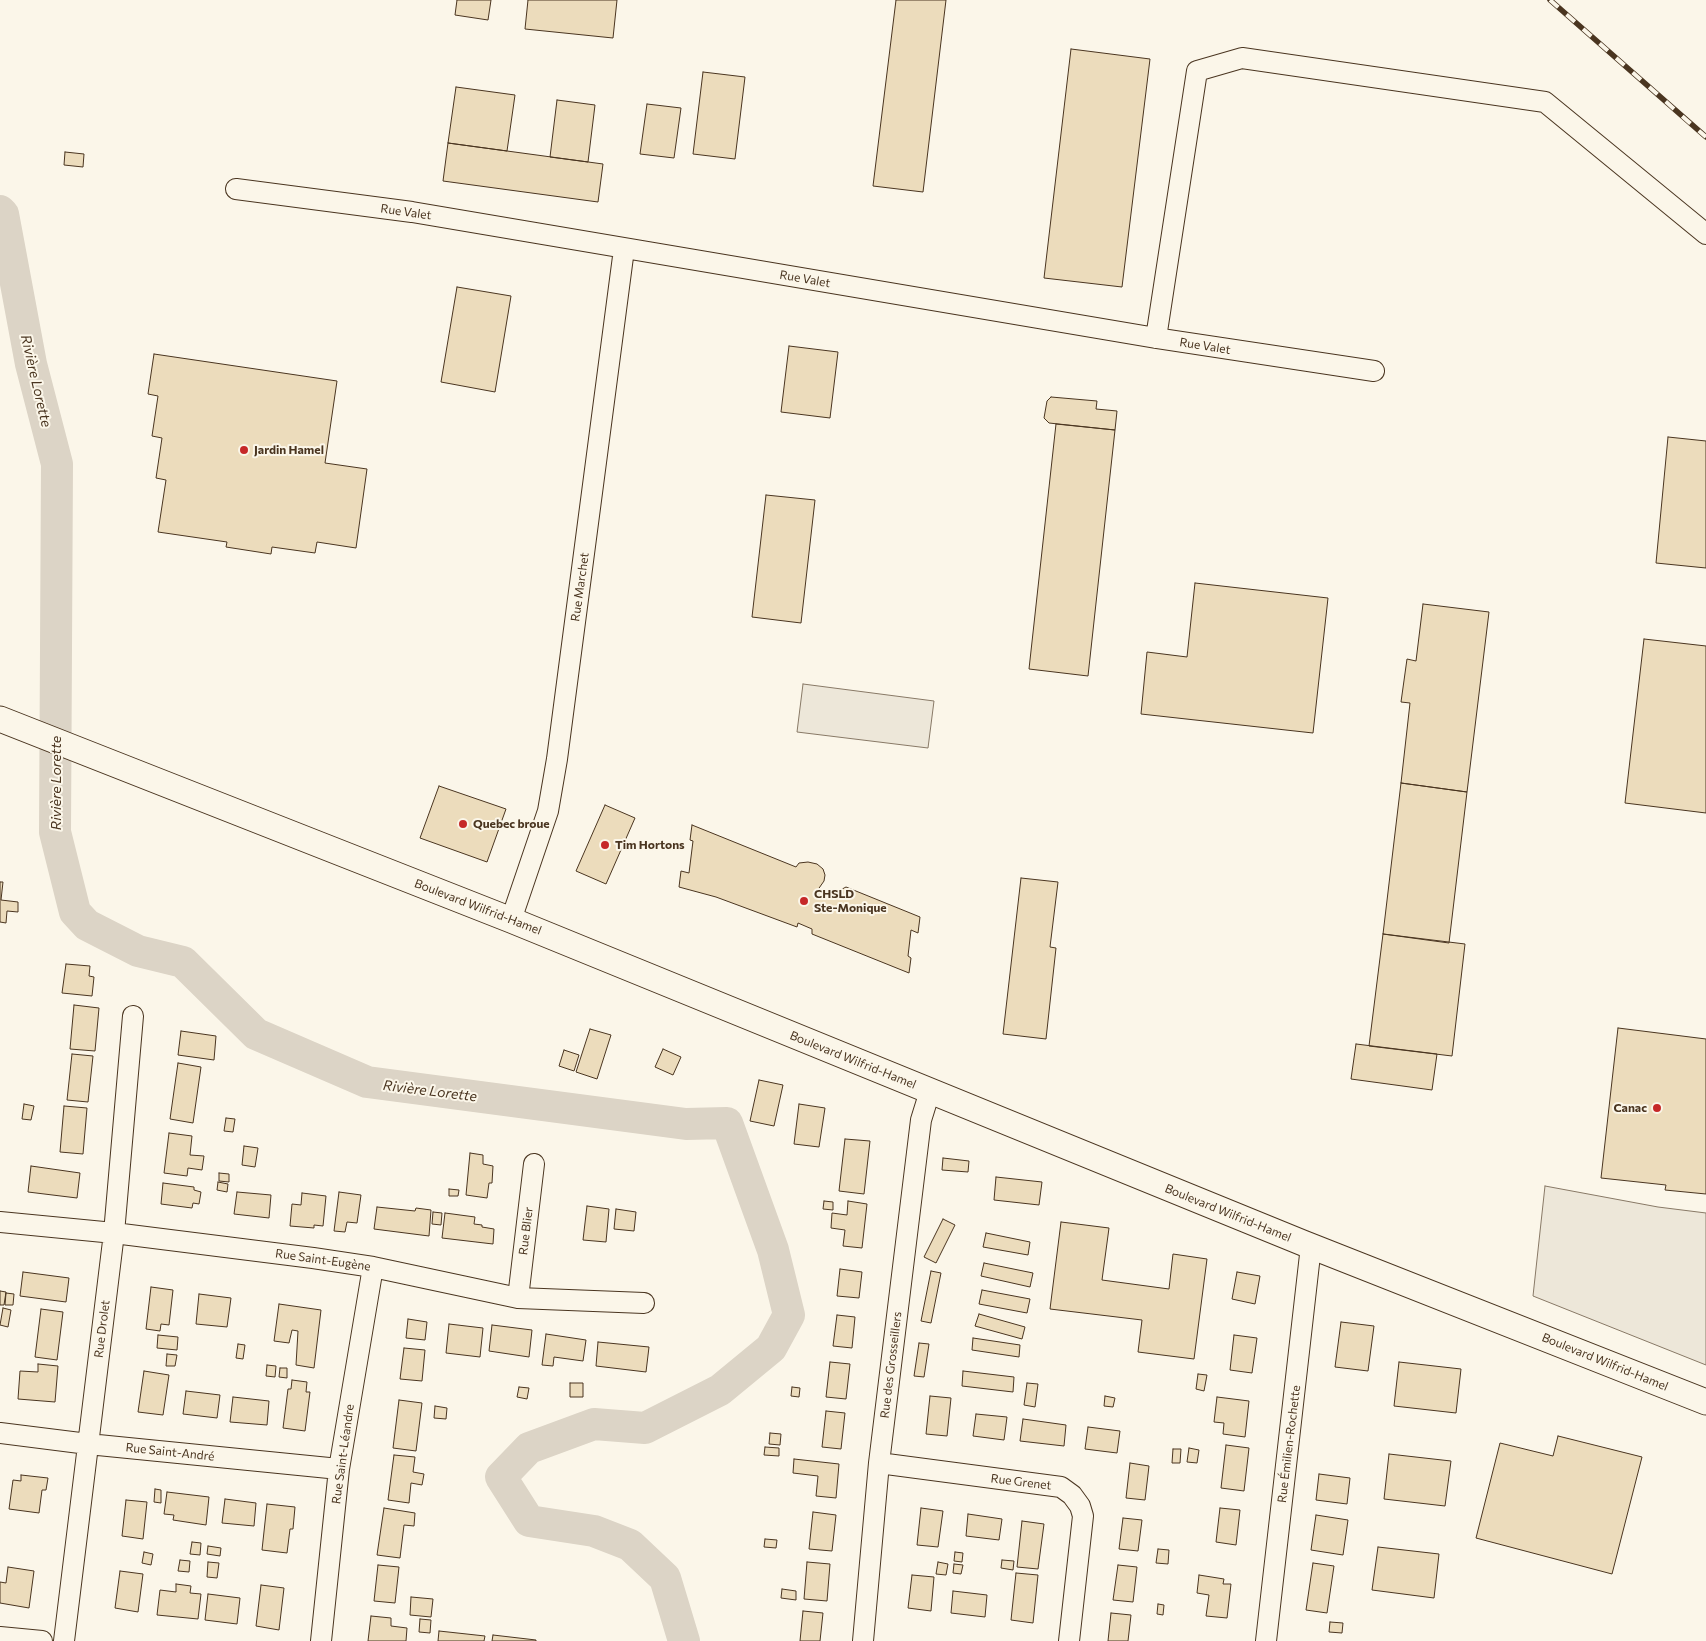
<!DOCTYPE html>
<meta charset="utf-8">
<style>
body{margin:0}
canvas{display:block;background:#fbf6e9}
</style>
<canvas width="1706" height="1641"></canvas>
<script>
const c = document.querySelector('canvas').getContext('2d');
c.lineJoin = 'round';
function paint(path, color) { c.fillStyle = color; c.fill(path, 'evenodd'); }
const poly = rows => new Path2D(rows.map(r => 'M' + r).join(''));
function stroke(path, color, width, dash) { c.strokeStyle = color; c.lineWidth = width; c.lineCap = dash ? 'butt' : 'round'; c.setLineDash(dash || []); c.stroke(path); }
function label(font, color, halo, rows, align = 'center') {
  c.font = font + ' Commissioner,sans-serif'; c.lineWidth = 4; c.setLineDash([]); c.textBaseline = 'middle'; c.strokeStyle = halo; c.fillStyle = color; for (const [text, x, y, turn = 0] of rows) {
    c.save(); c.translate(x, y); c.rotate((+turn || 0) * Math.PI / 180); c.textAlign = isNaN(turn) ? turn : align; if (halo) c.strokeText(text, 0, 0); c.fillText(text, 0, 0); c.restore();
  }
}
const parking = poly([
 [803,684,934,701,928,748,797,732,803,684],
 [1545,1186,1658,1207,1706,1213,1706,1365,1533,1296,1545,1186]
]);
const river = poly([
 [0,211,3,214,31,364,57,464,55,832,75,912,87,925,138,951,183,962,256,1034,367,1082,686,1124,727,1123,773,1250,789,1315,771,1348,720,1390,645,1428,594,1424,529,1448,501,1477,529,1521,594,1531,630,1545,665,1578,684,1641]
]);
const building = poly([
 [457,0,491,0,488,20,455,15,457,0],
 [528,0,617,0,613,38,525,29,528,0],
 [896,0,946,0,923,192,873,186,896,0],
 [1071,49,1150,59,1122,287,1044,278,1071,49],
 [703,72,745,77,735,159,693,154,703,72],
 [456,87,515,95,507,151,448,143,456,87],
 [557,100,595,105,588,162,550,157,557,100],
 [647,104,681,108,674,158,640,154,647,104],
 [448,143,603,164,598,202,443,181,448,143],
 [65,152,84,154,83,167,64,165,65,152],
 [457,287,511,296,495,392,441,382,457,287],
 [789,346,838,352,830,418,781,412,789,346],
 [154,354,337,381,325,463,367,469,356,548,317,542,315,553,272,547,271,554,226,547,227,542,158,532,166,480,156,478,162,438,152,436,158,396,148,394,154,354],
 [1051,397,1097,401,1096,409,1117,411,1115,430,1049,423,1044,418,1047,401,1051,397],
 [1056,424,1115,430,1088,676,1029,669,1056,424],
 [1668,437,1706,441,1706,568,1656,563,1668,437],
 [766,495,815,500,801,623,752,617,766,495],
 [1195,583,1328,598,1313,733,1141,714,1147,652,1187,657,1195,583],
 [1423,604,1489,612,1467,792,1401,783,1410,703,1401,702,1407,659,1416,661,1423,604],
 [1644,639,1706,646,1706,813,1625,803,1644,639],
 [1401,783,1467,792,1449,943,1383,934,1401,783],
 [439,786,506,809,487,862,420,838,439,786],
 [605,805,635,818,606,884,576,871,605,805],
 [692,825,796,867,799,863,808,862,817,864,823,869,825,875,824,881,817,891,829,896,846,887,920,917,918,933,911,930,908,956,911,958,909,973,812,934,812,929,798,923,797,927,716,897,679,887,681,871,689,873,693,841,690,840,692,825],
 [1021,878,1058,882,1050,947,1056,948,1046,1039,1003,1034,1021,878],
 [0,882,3,882,1,900,18,902,18,912,7,911,6,923,0,922,0,882],
 [1383,934,1465,944,1452,1056,1369,1046,1383,934],
 [66,964,90,966,89,976,94,977,92,996,62,993,66,964],
 [74,1005,99,1008,95,1051,70,1049,74,1005],
 [1618,1028,1706,1039,1706,1194,1665,1190,1666,1185,1601,1178,1618,1028],
 [590,1029,611,1035,597,1079,576,1072,590,1029],
 [181,1031,216,1036,214,1060,178,1055,181,1031],
 [1356,1044,1437,1054,1432,1090,1351,1079,1356,1044],
 [663,1049,681,1057,673,1075,655,1067,663,1049],
 [564,1050,579,1055,574,1071,559,1066,564,1050],
 [72,1054,93,1056,88,1102,67,1100,72,1054],
 [178,1063,201,1067,193,1123,170,1119,178,1063],
 [759,1080,783,1085,774,1126,750,1121,759,1080],
 [24,1104,34,1106,31,1120,22,1119,24,1104],
 [799,1104,825,1108,819,1147,794,1144,799,1104],
 [64,1106,87,1108,83,1154,60,1152,64,1106],
 [226,1118,235,1119,233,1132,224,1131,226,1118],
 [169,1133,192,1136,190,1155,204,1156,202,1170,188,1168,187,1176,164,1173,169,1133],
 [845,1139,870,1141,864,1194,839,1191,845,1139],
 [244,1146,258,1148,255,1167,242,1165,244,1146],
 [470,1153,483,1155,483,1164,493,1166,492,1183,489,1183,487,1198,466,1195,470,1153],
 [943,1158,969,1161,968,1172,942,1170,943,1158],
 [31,1166,80,1173,77,1198,28,1192,31,1166],
 [219,1173,229,1174,229,1182,219,1181,219,1173],
 [996,1177,1042,1182,1039,1205,994,1200,996,1177],
 [218,1182,228,1184,227,1192,217,1190,218,1182],
 [163,1183,194,1187,194,1190,201,1192,199,1204,193,1203,192,1208,161,1204,163,1183],
 [449,1189,459,1190,458,1196,449,1196,449,1189],
 [237,1192,271,1195,269,1218,234,1214,237,1192],
 [339,1192,361,1195,357,1223,347,1222,345,1232,334,1231,339,1192],
 [302,1193,326,1196,323,1226,314,1225,314,1228,290,1226,292,1204,301,1205,302,1193],
 [824,1201,833,1202,833,1210,823,1209,824,1201],
 [848,1201,867,1204,862,1248,843,1246,845,1230,831,1228,832,1213,847,1215,848,1201],
 [587,1206,609,1209,606,1242,583,1240,587,1206],
 [377,1207,415,1211,416,1208,431,1210,429,1236,374,1229,377,1207],
 [616,1209,636,1212,634,1231,614,1229,616,1209],
 [433,1212,442,1213,441,1225,432,1224,433,1212],
 [445,1213,475,1217,474,1224,482,1225,482,1227,494,1229,493,1244,442,1238,445,1213],
 [943,1219,955,1225,936,1263,924,1257,943,1219],
 [1061,1222,1109,1228,1102,1280,1169,1289,1173,1254,1207,1259,1194,1359,1138,1352,1142,1320,1050,1309,1061,1222],
 [986,1233,1030,1242,1028,1255,983,1247,986,1233],
 [984,1263,1033,1273,1030,1287,981,1276,984,1263],
 [840,1269,862,1272,859,1298,837,1296,840,1269],
 [931,1271,941,1273,931,1323,921,1321,931,1271],
 [23,1272,69,1278,66,1302,20,1296,23,1272],
 [1237,1272,1260,1276,1255,1304,1232,1299,1237,1272],
 [151,1287,173,1290,169,1325,161,1324,160,1331,146,1329,151,1287],
 [982,1290,1030,1299,1027,1313,979,1304,982,1290],
 [0,1291,6,1292,4,1305,0,1305,0,1291],
 [6,1293,14,1294,13,1305,5,1305,6,1293],
 [199,1294,231,1298,227,1327,196,1324,199,1294],
 [279,1304,321,1310,314,1368,296,1365,298,1331,292,1330,289,1343,274,1341,279,1304],
 [3,1308,11,1310,8,1327,0,1325,3,1308],
 [41,1309,63,1312,57,1360,35,1357,41,1309],
 [979,1314,1025,1327,1022,1339,975,1326,979,1314],
 [837,1315,855,1317,852,1348,833,1346,837,1315],
 [408,1319,427,1322,425,1340,406,1338,408,1319],
 [1341,1322,1374,1326,1368,1371,1335,1367,1341,1322],
 [449,1324,483,1328,480,1357,446,1353,449,1324],
 [492,1325,532,1330,529,1357,489,1351,492,1325],
 [546,1334,586,1340,583,1361,554,1357,553,1366,542,1365,546,1334],
 [158,1335,178,1337,177,1350,157,1348,158,1335],
 [1234,1335,1257,1338,1252,1373,1230,1370,1234,1335],
 [973,1338,1020,1345,1019,1357,972,1350,973,1338],
 [598,1342,649,1347,646,1372,596,1366,598,1342],
 [919,1343,929,1344,924,1377,914,1376,919,1343],
 [238,1344,245,1345,243,1359,236,1358,238,1344],
 [404,1348,425,1350,422,1381,400,1379,404,1348],
 [167,1354,177,1355,175,1366,166,1366,167,1354],
 [830,1362,850,1364,846,1399,826,1397,830,1362],
 [1399,1362,1461,1369,1456,1413,1394,1406,1399,1362],
 [38,1364,58,1366,55,1402,18,1399,20,1371,38,1372,38,1364],
 [267,1365,276,1366,275,1377,266,1376,267,1365],
 [280,1368,287,1368,287,1378,279,1377,280,1368],
 [144,1371,169,1375,163,1415,138,1412,144,1371],
 [963,1371,1014,1377,1013,1392,962,1386,963,1371],
 [1198,1374,1207,1375,1204,1391,1196,1389,1198,1374],
 [292,1380,307,1382,306,1392,310,1392,305,1431,283,1428,288,1389,291,1389,292,1380],
 [570,1383,583,1383,583,1397,570,1397,570,1383],
 [1027,1383,1038,1384,1035,1407,1024,1405,1027,1383],
 [519,1387,529,1388,527,1399,517,1397,519,1387],
 [792,1387,800,1388,799,1397,791,1396,792,1387],
 [186,1391,220,1395,217,1418,183,1414,186,1391],
 [930,1396,951,1398,947,1436,926,1434,930,1396],
 [1105,1396,1115,1398,1113,1407,1104,1406,1105,1396],
 [233,1397,269,1401,267,1425,230,1422,233,1397],
 [1217,1397,1249,1401,1245,1437,1223,1434,1224,1423,1214,1422,1217,1397],
 [399,1400,422,1403,416,1451,393,1448,399,1400],
 [435,1406,447,1408,446,1419,434,1418,435,1406],
 [826,1411,845,1413,841,1449,822,1447,826,1411],
 [976,1414,1007,1417,1004,1440,973,1436,976,1414],
 [1023,1419,1066,1425,1064,1446,1020,1441,1023,1419],
 [1088,1427,1120,1431,1117,1453,1085,1449,1088,1427],
 [770,1433,781,1434,780,1445,769,1444,770,1433],
 [1558,1436,1642,1457,1612,1574,1476,1538,1500,1443,1553,1456,1558,1436],
 [1226,1445,1249,1448,1244,1491,1221,1488,1226,1445],
 [765,1447,779,1448,779,1456,764,1455,765,1447],
 [1189,1448,1199,1450,1197,1463,1187,1462,1189,1448],
 [1173,1449,1181,1449,1180,1463,1172,1463,1173,1449],
 [1389,1454,1451,1461,1445,1506,1384,1499,1389,1454],
 [394,1455,415,1457,413,1472,424,1474,422,1485,411,1483,409,1503,388,1500,394,1455],
 [794,1459,839,1464,836,1498,816,1496,818,1476,793,1473,794,1459],
 [1130,1463,1149,1466,1145,1500,1126,1498,1130,1463],
 [1319,1474,1350,1478,1347,1504,1316,1500,1319,1474],
 [21,1475,48,1478,46,1490,42,1490,39,1513,9,1509,13,1480,21,1481,21,1475],
 [155,1489,161,1490,161,1503,154,1502,155,1489],
 [167,1492,209,1497,206,1525,173,1520,174,1515,164,1514,167,1492],
 [225,1499,256,1503,254,1526,222,1523,225,1499],
 [126,1500,147,1502,143,1539,122,1536,126,1500],
 [267,1504,295,1507,293,1529,290,1529,287,1553,262,1550,267,1504],
 [384,1508,415,1513,414,1526,404,1525,400,1558,377,1555,384,1508],
 [921,1508,943,1511,938,1547,917,1545,921,1508],
 [1220,1508,1240,1510,1236,1545,1216,1542,1220,1508],
 [813,1512,836,1515,832,1551,809,1549,813,1512],
 [968,1514,1002,1519,999,1540,966,1536,968,1514],
 [1316,1515,1348,1520,1343,1555,1311,1550,1316,1515],
 [1123,1518,1142,1520,1138,1551,1119,1549,1123,1518],
 [1022,1521,1044,1524,1038,1569,1017,1567,1022,1521],
 [765,1539,777,1540,776,1548,764,1547,765,1539],
 [192,1542,201,1543,200,1555,190,1554,192,1542],
 [208,1546,221,1548,220,1556,207,1554,208,1546],
 [1378,1547,1439,1554,1434,1598,1372,1590,1378,1547],
 [1158,1549,1169,1550,1168,1564,1156,1563,1158,1549],
 [144,1552,153,1554,151,1565,142,1563,144,1552],
 [955,1552,963,1553,962,1562,954,1561,955,1552],
 [180,1560,190,1561,189,1572,178,1571,180,1560],
 [1002,1560,1014,1561,1013,1570,1001,1568,1002,1560],
 [208,1562,219,1563,217,1578,207,1577,208,1562],
 [807,1562,830,1564,827,1601,804,1599,807,1562],
 [938,1562,948,1564,946,1575,936,1574,938,1562],
 [1313,1563,1334,1566,1327,1613,1306,1610,1313,1563],
 [954,1564,963,1565,961,1574,953,1573,954,1564],
 [378,1565,399,1567,395,1603,374,1601,378,1565],
 [1118,1565,1137,1567,1133,1602,1113,1600,1118,1565],
 [8,1567,34,1571,29,1608,0,1603,0,1582,6,1583,8,1567],
 [120,1571,143,1574,138,1612,115,1608,120,1571],
 [1016,1573,1038,1575,1033,1623,1011,1620,1016,1573],
 [912,1575,934,1577,931,1611,908,1608,912,1575],
 [1199,1575,1224,1579,1223,1584,1231,1584,1227,1618,1206,1616,1209,1595,1197,1593,1199,1575],
 [176,1584,191,1586,190,1593,201,1594,198,1619,157,1615,160,1590,176,1592,176,1584],
 [261,1585,284,1588,279,1630,256,1626,261,1585],
 [782,1589,796,1591,796,1600,781,1598,782,1589],
 [953,1591,987,1595,985,1617,951,1613,953,1591],
 [208,1594,240,1598,237,1624,205,1620,208,1594],
 [411,1597,433,1599,431,1617,410,1615,411,1597],
 [1158,1604,1164,1605,1163,1615,1157,1614,1158,1604],
 [803,1611,823,1613,820,1641,800,1641,803,1611],
 [1111,1613,1131,1615,1128,1641,1108,1641,1111,1613],
 [371,1616,391,1618,391,1626,407,1628,406,1641,368,1641,371,1616],
 [420,1619,431,1620,430,1633,419,1632,420,1619],
 [1330,1622,1343,1623,1342,1633,1329,1632,1330,1622],
 [439,1631,485,1636,484,1641,438,1641,439,1631],
 [493,1635,536,1640,536,1641,492,1641,493,1635]
]);
const minor = poly([
 [236,189,412,212,1156,338,1374,371],
 [1156,338,1197,71,1242,58,1545,102,1706,234],
 [511,920,548,811,557,759,624,249],
 [0,1222,114,1233,313,1258,373,1267,518,1298,644,1303],
 [518,1298,534,1164],
 [0,1433,88,1444,339,1469],
 [879,1463,1061,1487,1072,1495,1080,1506,1083,1516,1069,1641],
 [0,1637,42,1641],
 [64,1641,114,1233,133,1016],
 [321,1641,339,1469,373,1267],
 [863,1641,879,1463,921,1120,930,1091],
 [1266,1641,1311,1246]
]);
const major = poly([
 [0,719,511,920,1303,1243,1706,1402]
]);
const rail = poly([
 [1550,0,1706,137]
]);
const markers = [
 [244,450,5,"#c62828"],
 [463,824,5,"#c62828"],
 [605,845,5,"#c62828"],
 [804,901,5,"#c62828"],
 [1657,1108,5,"#c62828"]
];
const streetNames = [
 ["Rue Valet",406,212,8],
 ["Rue Valet",805,279,10],
 ["Rue Valet",1205,346,9],
 ["Rue Marchet",580,587,-82],
 ["Boulevard Wilfrid-Hamel",478,907,21],
 ["Boulevard Wilfrid-Hamel",853,1060,22],
 ["Boulevard Wilfrid-Hamel",1228,1213,22],
 ["Rue Blier",526,1231,-83],
 ["Rue Saint-Eugène",323,1260,8],
 ["Rue Drolet",102,1329,-83],
 ["Boulevard Wilfrid-Hamel",1605,1362,22],
 ["Rue des Grosseillers",891,1365,-83],
 ["Rue Émilien-Rochette",1289,1444,-83],
 ["Rue Saint-André",170,1452,6],
 ["Rue Saint-Léandre",343,1454,-82],
 ["Rue Grenet",1021,1482,7]
];
const poiNames = [
 ["Jardin Hamel",254,450],
 ["Quebec broue",473,824],
 ["Tim Hortons",615,845],
 ["CHSLD",814,894],
 ["Ste-Monique",814,908],
 ["Canac",1647,1108,"right"]
];
const waterNames = [
 ["Rivière Lorette",36,381,77],
 ["Rivière Lorette",56,783,-90],
 ["Rivière Lorette",430,1091,7]
];
paint(parking, '#ede7d9');
stroke(parking, '#887966', 1);
stroke(river, '#dcd4c6', 32);
paint(building, '#ecdcbc');
stroke(building, '#4a3520', 1);
stroke(minor, '#4a3520', 22);
stroke(major, '#4a3520', 27);
stroke(minor, '#fbf6e9', 20);
stroke(major, '#fbf6e9', 25);
stroke(rail, '#4a3520', 5.5);
stroke(rail, '#fbf6e9', 4, [11]);
for (const [x, y, r, color] of markers) { const dot = new Path2D(); dot.arc(x, y, r, 0, 2 * Math.PI); c.fillStyle = color; c.fill(dot); stroke(dot, '#fbf6e9', 2); }
label('12px', '#4a3520', '#fbf6e9', streetNames);
label('bold 12px', '#4a3520', '#fbf6e9', poiNames, 'left');
label('italic 14px', '#4a3520', '#fbf6e9', waterNames);
</script>
